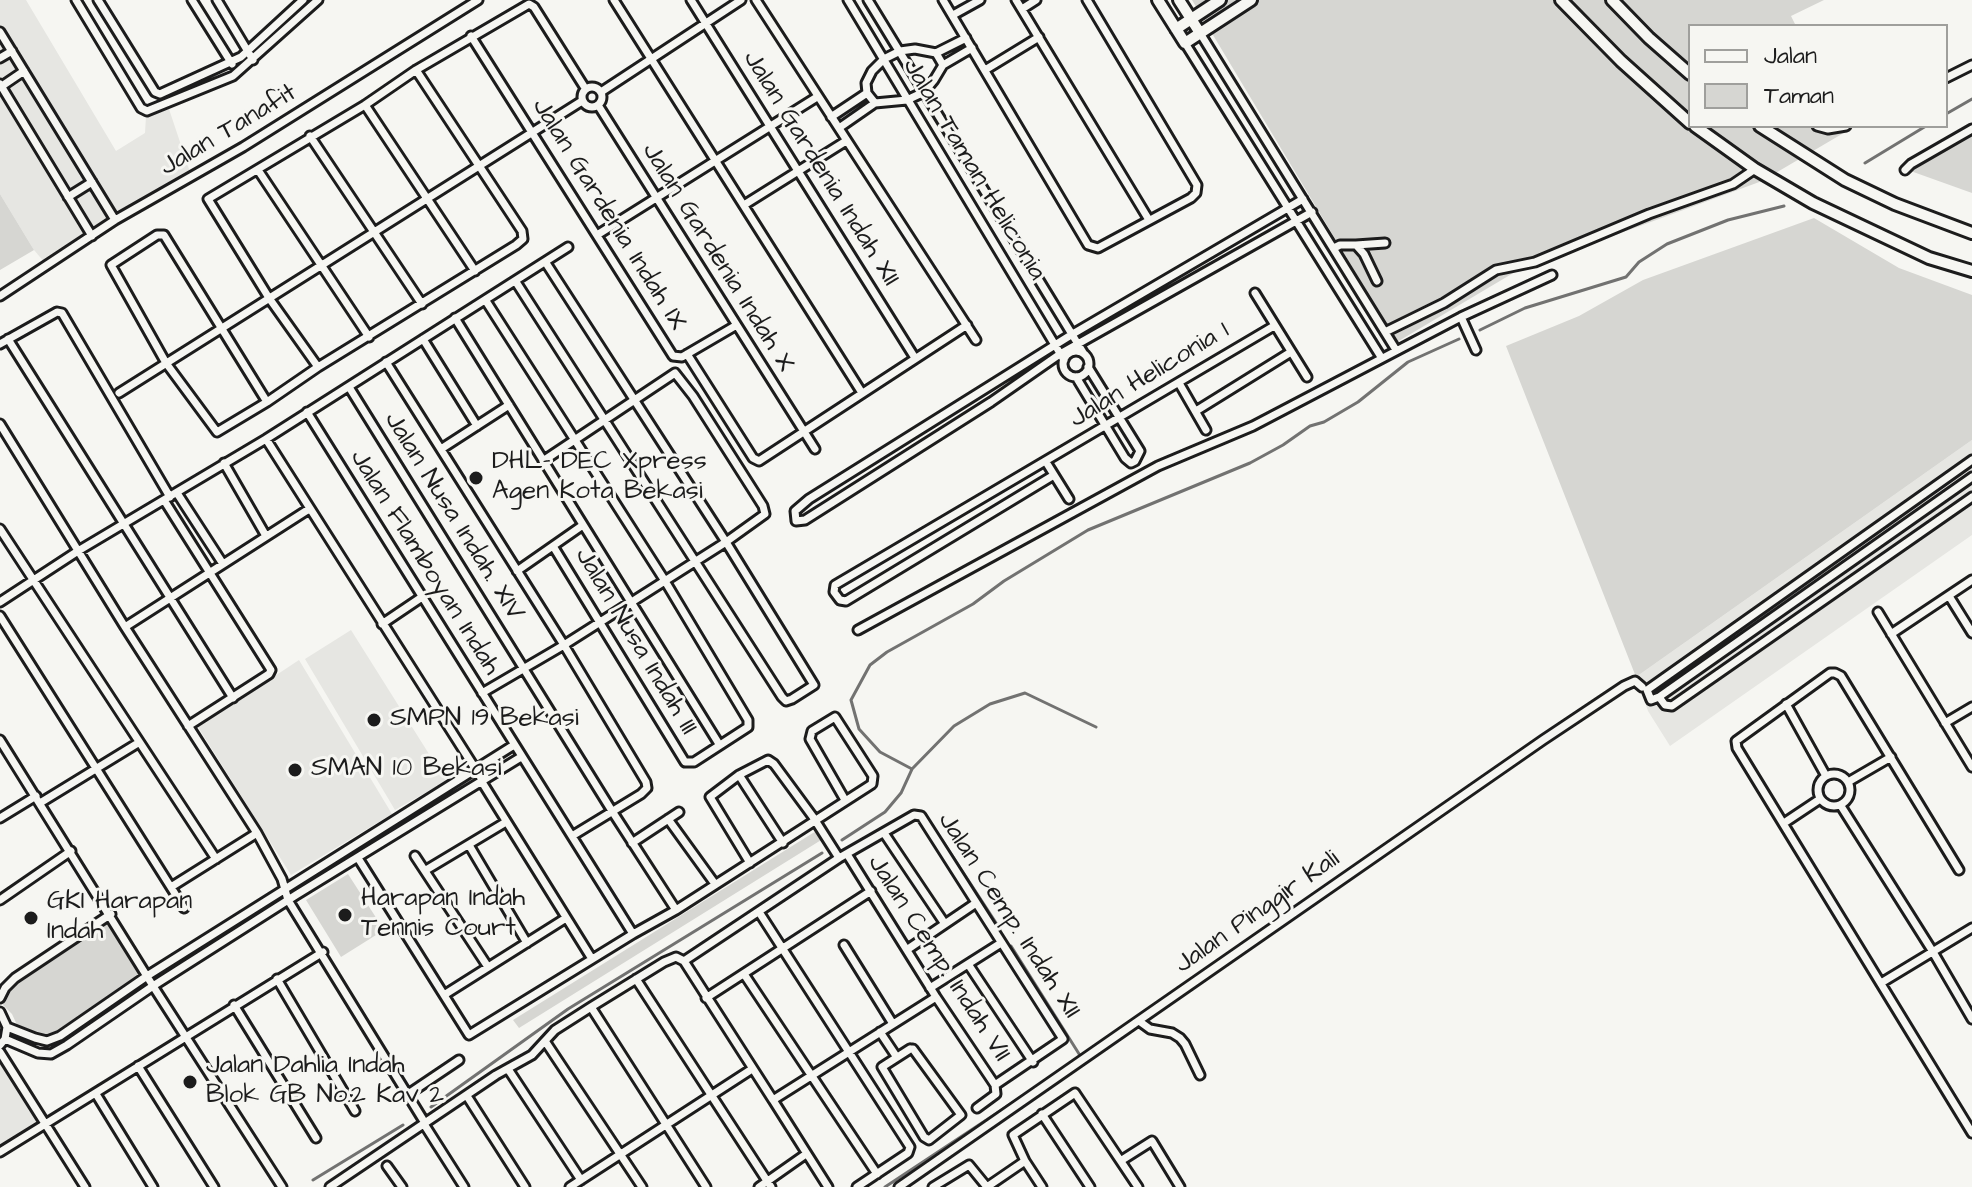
<!DOCTYPE html>
<style>
body{margin:0}
#map{position:relative;width:1972px;height:1187px;overflow:hidden;background:#f6f6f2;font-family:"Architects Daughter",sans-serif}
canvas{display:block}
.legend{position:absolute;left:1688px;top:24px;width:260px;height:104px;box-sizing:border-box;background:#f6f6f2;border:2px solid #9f9f9c;margin:0;padding:10px 14px;list-style:none;font-size:24px;color:#1c1c1c}
.legend li{display:flex;align-items:center;gap:16px;height:40px}
.legend b{width:40px;border:2px solid #9f9f9c}
</style>
<div id="map">
<canvas width="1972" height="1187"></canvas>
<ul class="legend">
<li><b style="height:10px;background:#f6f6f2"></b>Jalan</li>
<li><b style="height:22px;background:#d6d6d2"></b>Taman</li>
</ul>
</div>
<script>
const c = document.querySelector('canvas').getContext('2d');
c.lineJoin = 'round';
function paint(path, color) { c.fillStyle = color; c.fill(path, 'evenodd'); }
const poly = rows => new Path2D(rows.map(r => 'M' + r).join(''));
function stroke(path, color, width, dash) { c.strokeStyle = color; c.lineWidth = width; c.lineCap = dash ? 'butt' : 'round'; c.setLineDash(dash || []); c.stroke(path); }
function label(font, color, halo, rows, align = 'center') {
  c.font = font + ' "Architects Daughter",sans-serif'; c.lineWidth = 6; c.setLineDash([]); c.textBaseline = 'middle'; c.strokeStyle = halo; c.fillStyle = color; for (const [text, x, y, turn = 0] of rows) {
    c.save(); c.translate(x, y); c.rotate((+turn || 0) * Math.PI / 180); c.textAlign = isNaN(turn) ? turn : align; if (halo) c.strokeText(text, 0, 0); c.fillText(text, 0, 0); c.restore();
  }
}
const built = poly([
 [0,0,26,0,116,151,145,133,146,116,169,109,191,175,45,263,34,250,0,194],
 [1972,440,1972,535,1670,746,1648,711,1636,677],
 [351,630,446,781,395,810,305,659],
 [299,660,392,814,291,875,198,727],
 [0,1052,39,1121,0,1145]
]);
const green = poly([
 [1192,0,1824,0,1791,16,1796,26,1690,26,1690,126,1844,126,1847,131,1762,181,1515,272,1397,342],
 [1972,133,1972,193,1905,169],
 [0,194,34,250,0,270],
 [1814,218,1899,268,1972,295,1972,440,1636,677,1506,346,1579,316,1643,280],
 [821,828,826,837,519,1028,513,1020],
 [348,874,384,930,341,957,306,900],
 [110,920,144,974,52,1035,41,1037,17,1025,12,1014,3,1005,7,992,16,981]
]);
const stream = poly([
 [1946,114,1972,99],
 [1865,163,1926,126],
 [1480,330,1525,308,1626,277,1639,262,1667,244,1728,220,1784,206],
 [912,769,880,752,859,729,851,700,870,665,887,652,973,604,1004,581,1088,530,1250,463,1283,445,1310,426,1324,422,1358,402,1408,362,1459,339],
 [842,840,885,812,901,793,912,769,954,726,990,704,1025,693,1096,727],
 [942,840,1000,929],
 [1011,946,1081,1057,1078,1059],
 [431,1107,568,1009,822,853],
 [313,1180,403,1125],
 [885,1187,1062,1070]
]);
const street = poly([
 [76,0,141,108,147,111,233,76,318,0],
 [98,0,155,92,160,94,241,57,303,0],
 [192,0,232,64],
 [217,0,253,60],
 [614,0,862,393],
 [691,0,915,358],
 [756,0,976,340],
 [848,0,1064,360],
 [868,0,1084,354],
 [943,0,1088,245,1098,248,1191,198,1196,193,1197,185,1087,0],
 [1016,0,1149,220],
 [1022,9,1036,0],
 [953,15,980,0],
 [0,32,115,220],
 [1200,33,1396,350],
 [471,36,673,356,682,357,735,326],
 [1185,43,1381,357],
 [915,49,936,53,943,65,934,80,924,92,907,100,875,103,867,93,866,83,872,71,884,59,900,51,915,49],
 [936,53,966,38],
 [0,58,12,51],
 [943,65,972,48],
 [985,70,1039,37],
 [1946,78,1972,65],
 [0,84,92,236],
 [2,86,24,71],
 '582 97a10 10 0 1 1 20 0a10 10 0 1 1-20 0Z',
 [601,92,741,0],
 [365,105,475,271],
 [598,105,815,449],
 [831,117,867,93],
 [1817,126,1828,129,1846,126],
 [839,128,875,103],
 [310,136,422,304],
 [258,170,369,337],
 [1905,170,1911,164,1972,129],
 [68,197,92,182],
 [1303,199,1071,335,809,499,795,511,796,521,805,520,991,402,1060,354,1312,212],
 [744,205,846,141],
 [597,235,817,97],
 [1356,245,1385,243],
 [1334,248,1340,245,1356,245,1364,254,1377,281],
 [516,282,782,697,786,701,792,699,814,685,726,542,546,263],
 [1255,293,1307,377],
 [0,296,115,220,243,147,478,0],
 [486,301,665,581,748,720,748,727,694,762,685,762,553,546],
 [1461,317,1476,350],
 [455,318,719,744],
 [1385,332,1444,303,1496,270,1535,262,1649,214,1733,184,1755,169],
 [8,339,233,698],
 [423,339,477,426],
 [0,344,57,312,62,313,170,497],
 '1063 364a13 13 0 1 1 26 0a13 13 0 1 1-26 0Z',
 [687,354,753,458,759,461,967,325],
 [386,362,564,645,646,782,647,788,641,794,572,836],
 [318,367,269,298,208,199,365,105,416,70,529,4,534,7,585,88],
 [1076,377,1125,458,1131,463,1135,461,1140,451,1088,367],
 [1179,383,1206,430],
 [349,387,612,811,676,910],
 [119,393,582,101],
 [267,402,164,235,157,235,111,265,166,363,217,432,267,402,318,367,516,245,523,239,522,231,416,70],
 [1196,411,1291,352],
 [307,412,633,934],
 [0,424,125,627,257,833,282,879,288,900,425,1123],
 [266,439,483,781],
 [441,449,509,405],
 [1972,460,1647,690,1651,700,1659,697,1972,477],
 [1046,462,1069,499],
 [224,463,266,536],
 [1054,475,846,601,840,600,834,592,835,585,1274,326],
 [177,493,223,564],
 [164,500,271,670,269,674,188,726],
 [0,529,216,859],
 [517,571,583,525],
 [1949,596,1972,633],
 [0,602,78,551,266,439,568,247],
 [1878,612,1972,767],
 [0,616,184,908],
 [382,624,422,597],
 [125,627,309,509],
 [858,630,1158,466,1253,426,1461,317,1552,275],
 [1891,634,1972,580],
 [482,693,564,645,726,542,765,514,763,506,693,396,675,373,543,461],
 [1659,697,1665,705,1672,706,1972,497],
 [1786,704,1826,776],
 [1945,723,1972,707],
 [0,740,153,986,282,1187],
 '1818 790a16 16 0 1 1 32 0a16 16 0 1 1-32 0Z',
 [739,775,783,843],
 [482,782,592,959],
 [1848,782,1891,757],
 [40,803,138,743],
 [1841,806,1933,952,1972,1019],
 [0,818,36,796],
 [668,819,715,884],
 [1784,823,1820,799],
 [884,833,945,924],
 [632,843,679,812],
 [469,845,527,943],
 [847,854,936,997,995,1085],
 [415,856,488,967],
 [358,858,469,1035,633,934,676,910,872,784,873,776,835,717,812,731,810,739,845,800],
 [750,863,710,797,739,775,768,760,774,764,813,817,839,858],
 [426,870,506,822],
 [1959,870,1841,676,1835,673,1830,673,1736,741,1737,748,1972,1133],
 [171,887,257,833],
 [0,900,71,851],
 [759,912,910,1147,908,1153,857,1187],
 [844,945,893,1024],
 [908,949,976,903],
 [684,961,773,1100,936,997],
 [968,964,1033,1062],
 [744,974,877,1174],
 [277,979,355,1111],
 [636,979,771,1187],
 [1881,983,1972,928],
 [930,988,1001,943],
 [444,995,566,918],
 [0,998,5,988,15,978,111,914],
 [706,998,871,891],
 [234,1005,316,1138],
 [591,1007,706,1187],
 [0,1012,7,1027,5,1039,0,1045],
 [1139,1021,1150,1029,1172,1033,1180,1038,1185,1044,1200,1075],
 [7,1027,35,1038,47,1041,60,1036,147,976,514,745],
 [880,1032,896,1056],
 [5,1039,38,1053,51,1054,67,1045,153,986,296,895,521,757],
 [545,1041,642,1187],
 [910,1049,913,1049,961,1115,929,1140,924,1137,882,1067,910,1049],
 [0,1052,85,1187],
 [138,1066,214,1187],
 [508,1069,581,1180],
 [96,1094,153,1187],
 [407,1095,459,1060],
 [467,1096,525,1187],
 [773,1100,828,1187],
 [977,1108,996,1094,995,1085],
 [1042,1114,1090,1187],
 [424,1124,464,1187],
 [0,1152,323,952],
 [1122,1160,1152,1141,1180,1187],
 [387,1166,402,1187],
 [330,1187,496,1075,532,1055,555,1030,591,1007,664,962,676,957,684,961,839,858,914,815,921,816,1063,1039,995,1085],
 [570,1187,752,1069],
 [759,1187,806,1154],
 [899,1187,1543,740,1624,686,1635,681,1642,687],
 [933,1187,969,1165,987,1187],
 [987,1187,1025,1161],
 [1042,1187,1025,1161,1013,1135,1075,1093,1138,1187]
]);
const secondary = poly([
 [1158,0,1185,43,1251,0],
 [1179,0,1200,33],
 [1561,0,1621,61,1690,123],
 [1612,0,1649,38,1690,74],
 [1176,29,1220,0],
 [1695,126,1755,169,1813,203,1929,258,1972,271],
 [1760,126,1845,180,1895,204,1972,233]
]);
const markers = [
 [476,478,8,"#1c1c1c"],
 [374,720,8,"#1c1c1c"],
 [295,770,8,"#1c1c1c"],
 [345,915,8,"#1c1c1c"],
 [31,918,8,"#1c1c1c"],
 [190,1082,8,"#1c1c1c"]
];
const streetNames = [
 ["Jalan Tanafit",229,131,-31],
 ["Jalan Gardenia Indah XII",820,169,58],
 ["Jalan Taman Heliconia",973,170,59],
 ["Jalan Gardenia Indah IX",608,215,58],
 ["Jalan Gardenia Indah X",717,258,58],
 ["Jalan Heliconia 1",1150,376,-31],
 ["Jalan Nusa Indah. XIV",453,517,58],
 ["Jalan Flamboyan Indah",424,563,58],
 ["Jalan Nusa Indah III",635,642,59],
 ["Jalan Pinggir Kali",1258,913,-35],
 ["Jalan Cemp. Indah XII",1008,916,57],
 ["Jalan Cemp. Indah VII",938,959,57]
];
const poiNames = [
 ["DHL- DEC Xpress",492,463],
 ["Agen Kota Bekasi",492,493],
 ["SMPN 19 Bekasi",390,720],
 ["SMAN 10 Bekasi",311,770],
 ["Harapan Indah",361,900],
 ["Tennis Court",361,930],
 ["GKI Harapan",47,903],
 ["Indah",47,933],
 ["Jalan Dahlia Indah",206,1067],
 ["Blok GB No.2 Kav 2",206,1097]
];
paint(built, '#e6e6e2');
paint(green, '#d6d6d2');
stroke(stream, '#727271', 3);
stroke(street, '#1c1c1c', 13);
stroke(secondary, '#1c1c1c', 16);
stroke(street, '#f6f6f2', 7);
stroke(secondary, '#f6f6f2', 10);
for (const [x, y, r, color] of markers) { const dot = new Path2D(); dot.arc(x, y, r, 0, 2 * Math.PI); c.fillStyle = color; c.fill(dot); stroke(dot, '#f6f6f2', 3); }
label('26px', '#1c1c1c', '#f6f6f2', streetNames);
label('26px', '#1c1c1c', '#f6f6f2', poiNames, 'left');
</script>
